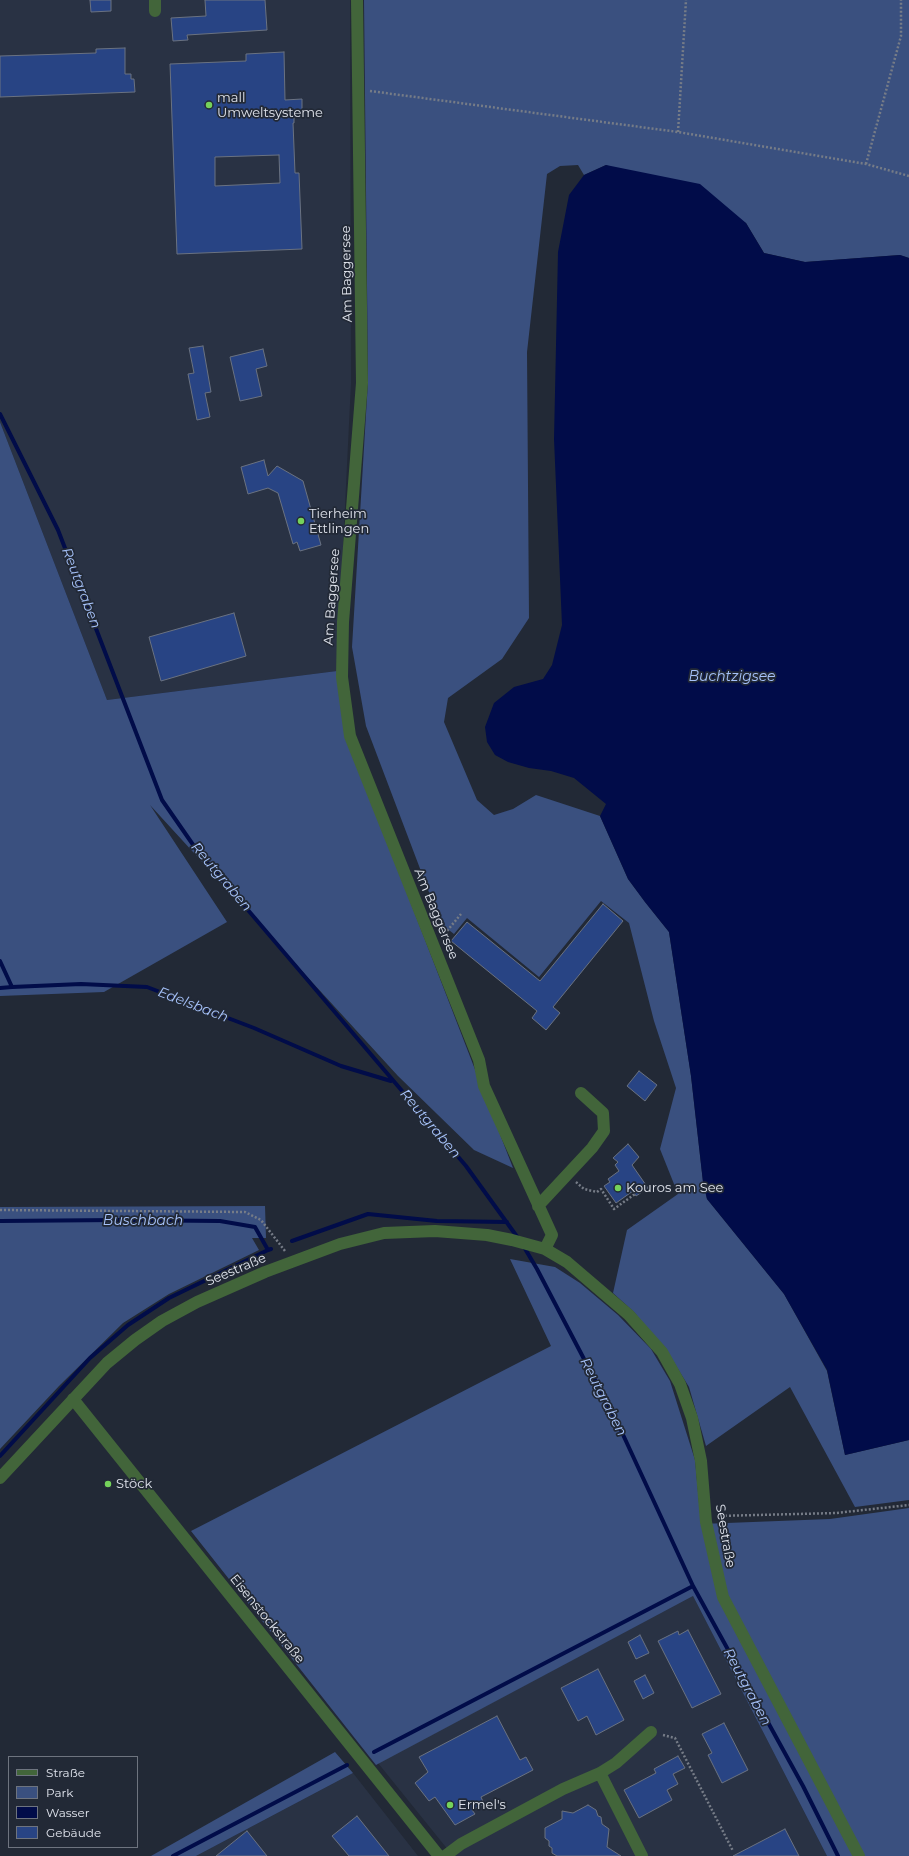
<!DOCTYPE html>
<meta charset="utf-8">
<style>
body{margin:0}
#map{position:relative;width:909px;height:1856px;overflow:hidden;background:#222936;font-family:Montserrat,sans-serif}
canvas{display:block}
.legend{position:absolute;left:8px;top:1756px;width:130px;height:92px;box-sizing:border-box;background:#222936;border:1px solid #6e747f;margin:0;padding:5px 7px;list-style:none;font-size:12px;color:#e0e4ed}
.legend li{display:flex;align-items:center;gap:8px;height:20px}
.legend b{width:20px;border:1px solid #6e747f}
</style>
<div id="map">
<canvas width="909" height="1856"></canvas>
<ul class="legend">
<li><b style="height:5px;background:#42653a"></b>Straße</li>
<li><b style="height:11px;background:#3a507f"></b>Park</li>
<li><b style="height:11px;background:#010c49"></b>Wasser</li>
<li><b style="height:11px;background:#284484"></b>Gebäude</li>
</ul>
</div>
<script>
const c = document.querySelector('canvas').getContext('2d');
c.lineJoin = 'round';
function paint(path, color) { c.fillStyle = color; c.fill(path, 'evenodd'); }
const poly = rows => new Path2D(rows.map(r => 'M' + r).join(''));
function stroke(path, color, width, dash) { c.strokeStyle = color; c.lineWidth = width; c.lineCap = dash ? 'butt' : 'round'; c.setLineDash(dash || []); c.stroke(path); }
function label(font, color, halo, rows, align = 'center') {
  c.font = font + ' Montserrat,sans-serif'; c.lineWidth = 3.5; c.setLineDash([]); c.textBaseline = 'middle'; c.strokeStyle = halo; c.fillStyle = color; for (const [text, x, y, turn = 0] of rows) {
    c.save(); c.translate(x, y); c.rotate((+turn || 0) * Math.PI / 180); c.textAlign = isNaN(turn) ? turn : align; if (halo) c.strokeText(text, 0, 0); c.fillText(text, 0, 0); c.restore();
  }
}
const built = poly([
 [0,0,350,0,351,383,337,671,107,700,0,422],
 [693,1596,827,1856,453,1856,378,1763],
 [353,1773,418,1856,196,1856]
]);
const green = poly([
 [364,0,909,0,909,258,900,255,805,262,764,253,746,223,606,165,584,175,578,165,560,166,547,174,527,352,529,618,502,659,448,698,444,722,477,800,494,815,513,809,536,795,600,816,628,879,645,902,669,932,691,1076,703,1182,707,1199,784,1294,827,1371,845,1455,909,1440,909,1500,855,1507,790,1387,706,1446,689,1387,670,1356,634,1312,613,1293,627,1230,678,1194,660,1149,676,1088,654,1021,629,923,601,901,539,977,467,918,454,934,441,924,366,726,352,647,368,381],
 [0,422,107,700,337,671,383,831,513,1168,474,1150,398,1076,150,805,227,922,104,992,0,996],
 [265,1206,266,1238,252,1238,259,1250,169,1294,123,1323,59,1386,0,1449,0,1207],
 [510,1259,555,1267,580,1283,618,1315,651,1349,670,1381,695,1460,701,1524,830,1519,909,1508,909,1856,827,1856,693,1596,376,1765,191,1531,551,1346],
 [335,1752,353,1773,196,1856,151,1856]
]);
const water = poly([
 [606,165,700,184,746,223,764,253,805,262,900,255,909,258,909,1440,845,1455,827,1370,784,1294,707,1199,703,1182,691,1076,669,932,645,902,628,879,600,816,606,804,574,778,551,771,529,768,508,762,495,755,487,742,485,727,494,703,514,687,543,679,552,665,562,625,554,439,558,252,569,195,584,175]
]);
const stream = poly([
 [0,414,58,530,162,800,196,849,466,1166,518,1238],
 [0,961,12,987,81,984,147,987,254,1028,341,1066,391,1081],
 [0,988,12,987],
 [0,1221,116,1220,220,1221,255,1227,268,1250,271,1249],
 [292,1241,368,1214,437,1221,507,1222],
 [524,1247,537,1269,619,1426,693,1586,803,1786,838,1856],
 [0,1456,90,1358,128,1325,169,1298,268,1250],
 [374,1752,693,1586],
 [173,1856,347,1765]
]);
const building = poly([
 [90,0,111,0,111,11,91,12,90,0],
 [205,0,265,0,267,30,187,35,188,40,173,41,171,18,206,16,205,0],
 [125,48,125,74,131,74,131,79,134,79,135,92,0,97,0,56,96,53,96,49,125,48],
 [284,52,285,100,302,99,302,111,294,112,294,123,293,123,295,173,299,173,302,249,177,254,170,64,246,61,246,54,284,52],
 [279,155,280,183,215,186,215,157,279,155],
 [203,346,211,392,205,393,210,417,197,420,188,374,194,373,189,348,203,346],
 [263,349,267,366,256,369,262,396,240,401,230,357,263,349],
 [264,460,268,476,277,466,303,481,321,545,300,551,297,542,293,544,278,493,268,488,248,494,241,467,264,460],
 [234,613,246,656,161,681,149,637,234,613],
 [603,904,623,921,553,1007,560,1013,546,1030,532,1018,537,1011,451,941,467,922,540,981,603,904],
 [639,1071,657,1085,645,1101,627,1086,639,1071],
 [628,1144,639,1157,632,1165,648,1188,636,1196,633,1191,616,1203,604,1186,610,1182,608,1179,619,1171,615,1165,618,1162,613,1158,628,1144],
 [688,1630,721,1694,692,1708,658,1641,678,1631,679,1635,688,1630],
 [640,1635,649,1653,636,1659,628,1642,640,1635],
 [598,1669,624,1720,596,1735,587,1716,578,1721,561,1688,598,1669],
 [645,1675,654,1693,643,1699,634,1681,645,1675],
 [497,1716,520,1760,526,1757,533,1770,481,1797,484,1804,472,1810,475,1814,455,1825,435,1797,429,1801,415,1783,428,1772,419,1757,497,1716],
 [724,1723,748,1770,722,1783,708,1755,712,1753,702,1734,724,1723],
 [678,1756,685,1768,673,1774,678,1784,667,1790,672,1800,639,1818,624,1790,656,1773,654,1769,678,1756],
 [588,1805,596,1810,598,1816,601,1817,602,1824,609,1829,607,1847,621,1856,557,1856,552,1853,552,1848,549,1846,549,1841,545,1838,545,1828,562,1819,562,1811,573,1813,588,1805],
 [357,1816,389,1856,349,1856,332,1836,357,1816],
 [785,1829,799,1856,733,1856,785,1829],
 [247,1831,267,1856,216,1856,247,1831]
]);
const path = poly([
 [370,91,678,132,866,164,909,176],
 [678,132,686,0],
 [866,164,901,36,901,0],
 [442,937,461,914],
 [576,1182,584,1189,597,1192,601,1189,614,1209,635,1194],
 [0,1210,245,1212,261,1220,285,1251],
 [717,1516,836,1513,909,1505],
 [663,1735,675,1738,733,1851]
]);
const minor = poly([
 [155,0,155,11],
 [357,0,362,383,343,622,342,677,350,736,479,1060,484,1086,552,1235,545,1249],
 [538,1206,592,1148,604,1131,603,1113,581,1093],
 [73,1399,439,1856],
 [0,1478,107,1363,135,1340,162,1321,197,1302,265,1272,340,1244,384,1233,435,1231,487,1235,512,1240,545,1249,567,1262,629,1315,662,1352,680,1384,692,1418,701,1461,706,1522,723,1597,859,1856],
 [600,1773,642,1856],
 [445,1856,461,1844,563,1789,600,1773,616,1763,651,1732]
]);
const markers = [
 [209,105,4,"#75d25b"],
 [301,521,4,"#75d25b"],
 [618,1188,4,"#75d25b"],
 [108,1484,4,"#75d25b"],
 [450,1805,4,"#75d25b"]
];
const poiNames = [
 ["mall",217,98],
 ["Umweltsysteme",217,113],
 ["Tierheim",309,514],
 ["Ettlingen",309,529],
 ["Kouros am See",626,1188],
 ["Stöck",116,1484],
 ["Ermel's",458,1805]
];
const streetNames = [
 ["Am Baggersee",347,274,-91],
 ["Am Baggersee",332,597,-86],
 ["Am Baggersee",436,914,68],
 ["Seestraße",236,1270,-23],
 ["Seestraße",725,1536,80],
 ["Eisenstockstraße",267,1619,51]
];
const waterNames = [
 ["Reutgraben",81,588,69],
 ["Buchtzigsee",732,677],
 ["Reutgraben",221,877,50],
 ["Edelsbach",193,1005,21],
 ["Reutgraben",430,1124,50],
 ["Buschbach",143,1221],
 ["Reutgraben",603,1397,63],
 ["Reutgraben",747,1687,62]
];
paint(built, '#293244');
paint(green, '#3a507f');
paint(water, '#010c49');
stroke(stream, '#010c49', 4);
paint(building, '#284484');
stroke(building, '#6a7281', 1);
stroke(path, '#767c87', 2.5, [2, 2]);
stroke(minor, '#42653a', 12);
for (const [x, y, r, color] of markers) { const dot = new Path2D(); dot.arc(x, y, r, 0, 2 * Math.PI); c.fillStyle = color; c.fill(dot); stroke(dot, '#222936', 1.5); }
label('13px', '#e0e4ed', '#222936', poiNames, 'left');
label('13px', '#e0e4ed', '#222936', streetNames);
label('italic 14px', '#a6c2fa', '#222936', waterNames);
</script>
